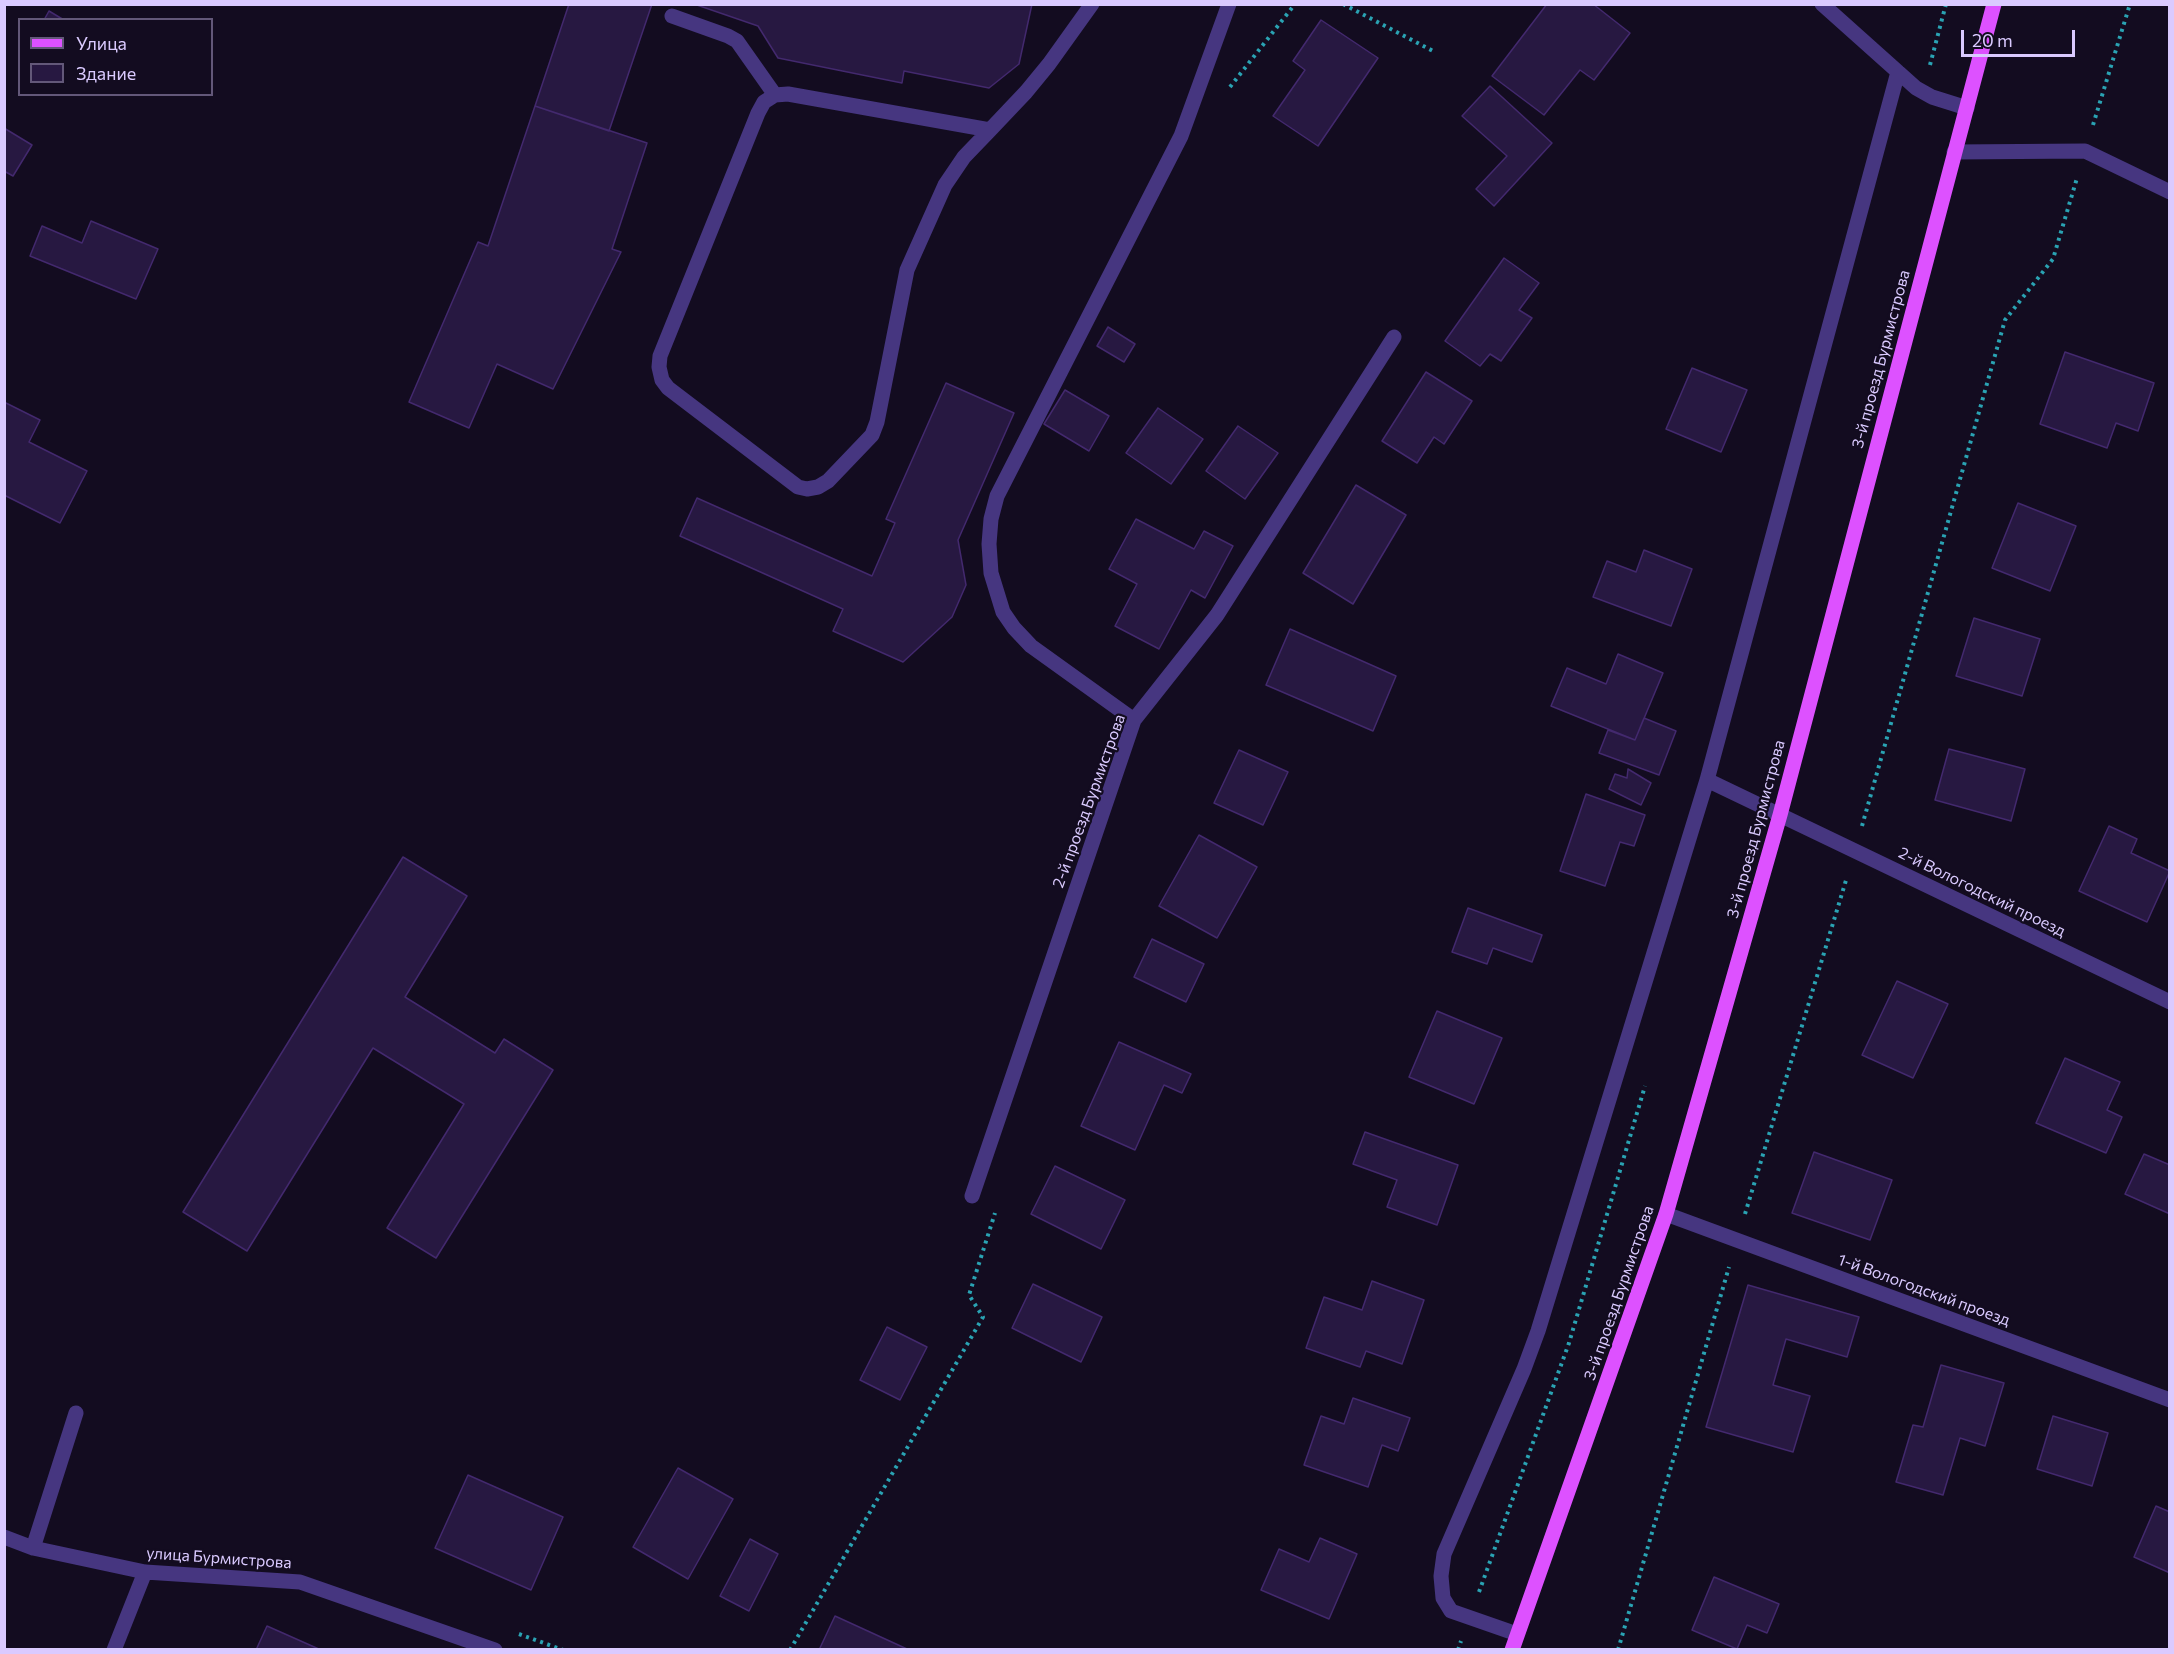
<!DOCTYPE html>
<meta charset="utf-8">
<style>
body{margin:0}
#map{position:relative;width:2174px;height:1654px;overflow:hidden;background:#130c20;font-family:Commissioner,sans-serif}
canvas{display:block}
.frame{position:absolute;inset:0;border:6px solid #dacaff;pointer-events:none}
.legend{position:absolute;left:18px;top:18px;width:195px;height:78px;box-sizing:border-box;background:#130c20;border:2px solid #635879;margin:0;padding:8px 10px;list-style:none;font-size:18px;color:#dacaff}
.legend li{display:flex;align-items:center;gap:12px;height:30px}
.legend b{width:30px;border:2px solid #635879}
.scale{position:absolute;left:1961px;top:30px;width:114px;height:27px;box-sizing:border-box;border:3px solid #dacaff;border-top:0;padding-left:8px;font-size:18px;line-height:21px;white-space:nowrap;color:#dacaff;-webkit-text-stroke:4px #130c20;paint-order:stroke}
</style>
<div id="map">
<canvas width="2174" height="1654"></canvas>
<div class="frame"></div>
<ul class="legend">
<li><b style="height:8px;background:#dd51ff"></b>Улица</li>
<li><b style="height:16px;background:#271841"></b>Здание</li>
</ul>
<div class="scale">20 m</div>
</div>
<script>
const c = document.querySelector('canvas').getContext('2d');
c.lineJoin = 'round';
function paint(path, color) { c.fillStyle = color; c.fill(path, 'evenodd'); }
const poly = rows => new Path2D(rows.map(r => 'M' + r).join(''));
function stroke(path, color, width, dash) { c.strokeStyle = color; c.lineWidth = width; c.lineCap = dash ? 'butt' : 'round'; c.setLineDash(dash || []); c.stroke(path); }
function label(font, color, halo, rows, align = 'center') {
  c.font = font + ' Commissioner,sans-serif'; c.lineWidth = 4.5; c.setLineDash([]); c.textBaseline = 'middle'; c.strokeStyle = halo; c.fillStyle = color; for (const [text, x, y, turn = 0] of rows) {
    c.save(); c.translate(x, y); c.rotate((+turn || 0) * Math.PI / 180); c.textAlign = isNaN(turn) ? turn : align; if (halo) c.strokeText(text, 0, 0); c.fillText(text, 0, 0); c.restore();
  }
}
const building = poly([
 [569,4,652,4,609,131,535,106,569,4],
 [694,4,1032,4,1019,64,989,88,904,71,902,83,778,58,758,26,694,4],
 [1547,4,1593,4,1630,33,1594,80,1580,70,1544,115,1492,76,1547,4],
 [49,11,64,20,44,20,49,11],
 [1321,20,1378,58,1318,146,1273,116,1305,70,1293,61,1321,20],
 [1490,86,1552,143,1494,206,1476,189,1507,156,1462,116,1490,86],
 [535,106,647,143,612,249,621,252,553,389,497,364,469,428,409,402,478,242,488,246,535,106],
 [4,128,32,145,13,176,4,171,4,128],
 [91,221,158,249,136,299,30,256,42,226,82,243,91,221],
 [1504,258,1539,283,1519,310,1532,318,1501,361,1490,354,1480,366,1445,341,1504,258],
 [1108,327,1135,344,1124,362,1097,346,1108,327],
 [2065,352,2154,383,2138,431,2116,423,2107,448,2040,424,2065,352],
 [1692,368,1747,390,1721,452,1666,429,1692,368],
 [1426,372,1472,401,1444,444,1434,437,1417,463,1382,441,1426,372],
 [946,383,1014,413,958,540,966,585,952,617,903,662,833,631,843,609,680,536,697,498,872,576,895,523,886,519,946,383],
 [1065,390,1109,416,1089,451,1044,424,1065,390],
 [4,402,40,420,29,442,87,471,60,523,4,495,4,402],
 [1158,408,1203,439,1171,484,1126,453,1158,408],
 [1238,426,1278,453,1245,499,1206,471,1238,426],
 [1356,485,1406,515,1353,604,1303,573,1356,485],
 [2018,503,2076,526,2050,591,1992,568,2018,503],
 [1136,519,1194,549,1204,531,1233,546,1205,598,1191,590,1159,649,1115,626,1137,584,1109,569,1136,519],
 [1644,550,1692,569,1671,626,1593,597,1607,561,1636,572,1644,550],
 [1974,618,2040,639,2022,696,1956,676,1974,618],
 [1290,629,1396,676,1373,731,1266,685,1290,629],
 [1618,654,1663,673,1635,740,1551,706,1567,668,1606,684,1618,654],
 [1644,718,1676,731,1659,775,1599,753,1608,730,1635,740,1644,718],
 [1949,749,2025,769,2011,821,1935,800,1949,749],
 [1239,750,1288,772,1263,825,1214,803,1239,750],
 [1628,769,1651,783,1641,805,1609,789,1615,774,1627,778,1628,769],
 [1586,794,1645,815,1634,846,1620,842,1605,886,1560,871,1586,794],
 [2109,826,2137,839,2131,853,2170,871,2147,922,2079,891,2109,826],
 [1199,835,1257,867,1217,938,1159,906,1199,835],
 [403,857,467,896,405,997,495,1053,504,1039,553,1070,436,1258,387,1228,464,1104,373,1048,247,1251,183,1212,403,857],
 [1468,908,1542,935,1532,962,1493,948,1487,964,1452,952,1468,908],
 [1152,939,1204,964,1186,1002,1134,977,1152,939],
 [1897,981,1948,1004,1913,1078,1862,1055,1897,981],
 [1437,1011,1502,1038,1474,1104,1409,1077,1437,1011],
 [1119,1042,1191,1074,1182,1093,1164,1085,1135,1150,1081,1126,1119,1042],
 [2065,1058,2120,1082,2107,1110,2122,1117,2106,1153,2036,1123,2065,1058],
 [1365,1132,1458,1165,1437,1225,1387,1207,1397,1180,1353,1164,1365,1132],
 [1814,1152,1892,1180,1870,1240,1792,1213,1814,1152],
 [2144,1154,2170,1165,2170,1214,2125,1194,2144,1154],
 [1055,1166,1125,1200,1101,1249,1031,1214,1055,1166],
 [1372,1281,1424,1300,1402,1364,1366,1351,1360,1367,1306,1348,1324,1297,1362,1310,1372,1281],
 [1033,1284,1102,1317,1081,1362,1012,1328,1033,1284],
 [1748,1285,1859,1317,1847,1357,1786,1339,1773,1385,1810,1396,1793,1452,1706,1427,1748,1285],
 [887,1327,927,1347,900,1400,860,1380,887,1327],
 [1941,1365,2004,1383,1985,1446,1960,1438,1943,1495,1896,1482,1913,1425,1923,1427,1941,1365],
 [1353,1398,1410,1418,1398,1451,1382,1445,1368,1487,1304,1465,1321,1416,1344,1424,1353,1398],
 [2053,1416,2108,1433,2092,1486,2037,1469,2053,1416],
 [678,1468,733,1499,688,1579,633,1547,678,1468],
 [468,1475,563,1517,531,1590,435,1548,468,1475],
 [2156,1506,2170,1512,2170,1573,2134,1557,2156,1506],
 [1320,1538,1357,1554,1329,1619,1261,1590,1279,1549,1309,1562,1320,1538],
 [750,1539,778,1554,749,1611,720,1596,750,1539],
 [1714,1577,1779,1604,1767,1633,1747,1625,1737,1649,1692,1630,1714,1577],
 [835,1616,907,1649,819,1650,835,1616],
 [267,1626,321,1650,256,1650,267,1626]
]);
const path = poly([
 [1343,4,1433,51],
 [1930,65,1946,4],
 [1230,87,1295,4],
 [2093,125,2130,4],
 [1862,826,2005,320,2053,259,2077,178],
 [1745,1214,1847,877],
 [1479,1592,1569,1343,1645,1086],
 [519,1634,563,1650],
 [790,1650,983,1317,969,1295,995,1213],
 [1458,1650,1461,1641],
 [1618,1650,1729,1267]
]);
const minor = poly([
 [1822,4,1916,88,1932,97,1967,108],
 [672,16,728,36,737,41,775,95],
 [990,130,788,94,775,95,764,102,758,113,660,356,659,367,662,380,668,388,798,487,807,489,818,487,828,481,872,435,877,422,907,270,945,185,964,157,990,130,1026,92,1049,64,1092,4],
 [1954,152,2085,151,2170,192],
 [1134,720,1031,646,1014,628,1003,612,991,573,989,544,991,519,997,496,1181,136,1229,4],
 [1707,780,2170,1002],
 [972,1196,1134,720,1217,615,1394,337],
 [1666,1214,2170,1400],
 [4,1537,33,1548,145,1572,300,1582,495,1650],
 [33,1548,76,1413],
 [1517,1634,1451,1611,1443,1598,1441,1576,1444,1554,1524,1369,1538,1331,1707,780,1898,72],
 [114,1650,145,1572]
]);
const major = poly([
 [1512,1650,1666,1214,1780,815,1994,4]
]);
const streetNames = [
 ["3-й проезд Бурмистрова",1881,359,-75],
 ["2-й проезд Бурмистрова",1089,801,-70],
 ["3-й проезд Бурмистрова",1756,829,-75],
 ["2-й Вологодский проезд",1982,892,26],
 ["1-й Вологодский проезд",1924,1290,20],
 ["3-й проезд Бурмистрова",1619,1293,-71],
 ["улица Бурмистрова",219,1558,4]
];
paint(building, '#271841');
stroke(building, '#43296e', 1.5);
stroke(path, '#2aa3b3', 4, [3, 4.5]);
stroke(minor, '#463680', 15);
stroke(major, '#dd51ff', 15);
label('16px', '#dacaff', '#130c20', streetNames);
</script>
